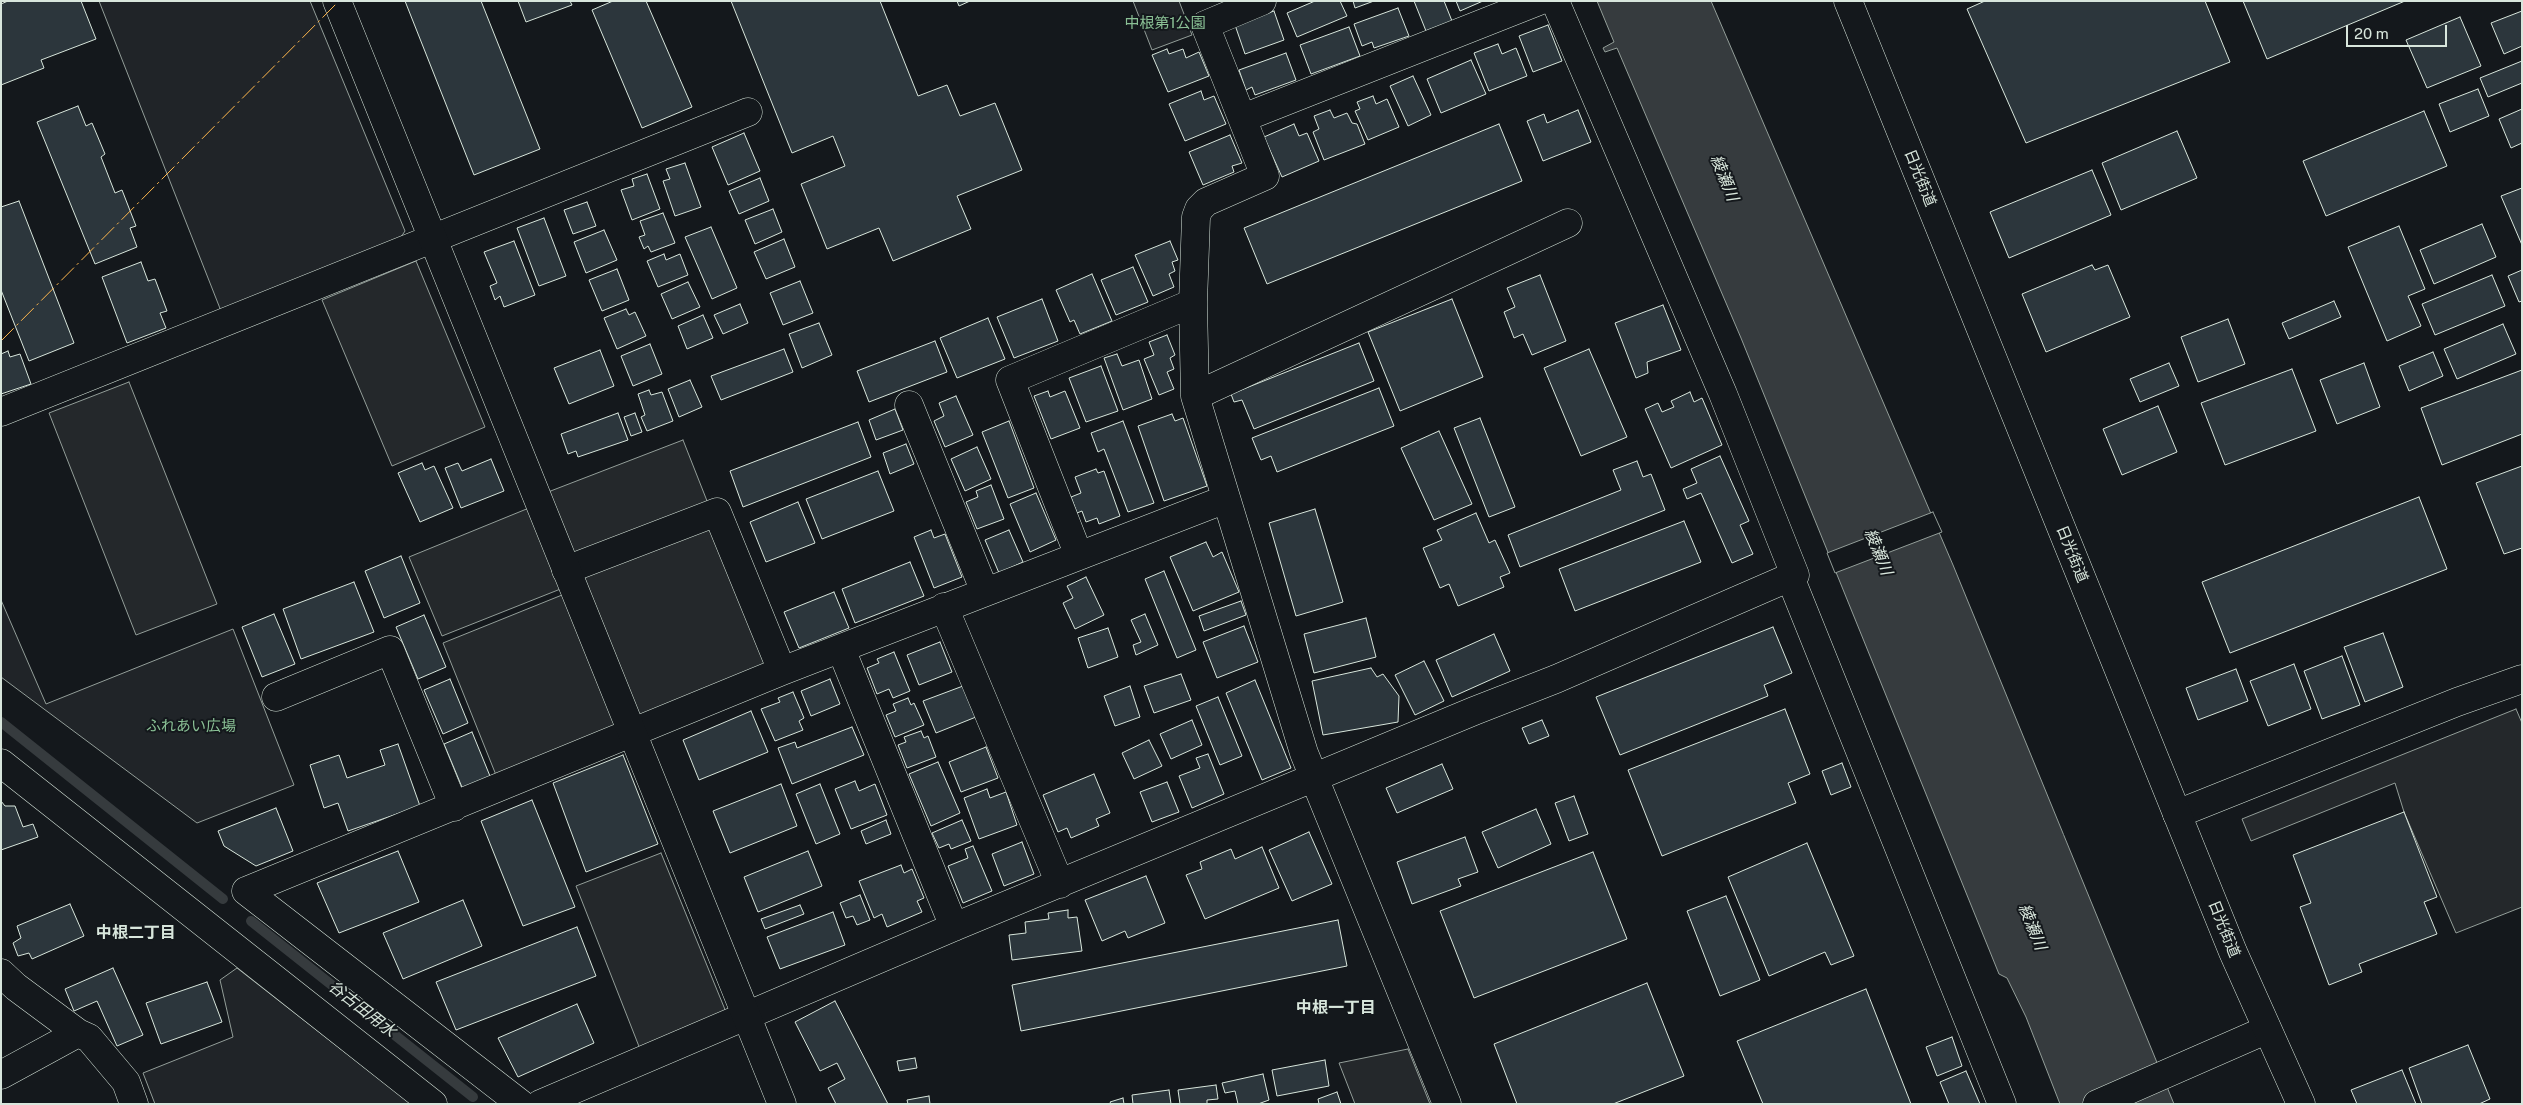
<!DOCTYPE html>
<meta charset="utf-8">
<style>
body{margin:0}
#map{position:relative;width:2523px;height:1105px;overflow:hidden;background:#14181c;font-family:"Public Sans",sans-serif}
canvas{display:block}
.frame{position:absolute;inset:0;border:2px solid #d8e6dc;pointer-events:none}
.scale{position:absolute;left:2346px;top:25px;width:101px;height:22px;box-sizing:border-box;border:2px solid #d8e6dc;border-top:0;padding-left:6px;font-size:15px;line-height:18px;white-space:nowrap;color:#d8e6dc;-webkit-text-stroke:4px #14181c;paint-order:stroke}
</style>
<div id="map">
<canvas width="2523" height="1105"></canvas>
<div class="frame"></div>
<div class="scale">20 m</div>
</div>
<script>
const c = document.querySelector('canvas').getContext('2d');
c.lineJoin = 'round';
function paint(path, color) { c.fillStyle = color; c.fill(path, 'evenodd'); }
const poly = rows => new Path2D(rows.map(r => 'M' + r).join(''));
function stroke(path, color, width, dash) { c.strokeStyle = color; c.lineWidth = width; c.lineCap = dash ? 'butt' : 'round'; c.setLineDash(dash || []); c.stroke(path); }
function label(font, color, halo, rows, align = 'center') {
  c.font = font + ' "Public Sans","Noto Sans JP",sans-serif'; c.lineWidth = 4; c.setLineDash([]); c.textBaseline = 'middle'; c.strokeStyle = halo; c.fillStyle = color; for (const [text, x, y, turn = 0] of rows) {
    c.save(); c.translate(x, y); c.rotate((+turn || 0) * Math.PI / 180); c.textAlign = isNaN(turn) ? turn : align; if (halo) c.strokeText(text, 0, 0); c.fillText(text, 0, 0); c.restore();
  }
}
const green = poly([
 [99,1,310,1,405,231,397,243,221,311,99,1],
 [1133,1,1179,1,1192,35,1152,50,1133,1],
 [1,600,46,704,233,629,294,785,197,823,1,677,1,600],
 [237,968,411,1104,155,1104,143,1073,233,1037,220,980,237,968]
]);
const parking = poly([
 [416,261,485,427,392,466,322,300,416,261],
 [129,382,217,604,136,635,49,413,129,382],
 [683,440,709,506,574,558,548,492,683,440],
 [529,508,563,588,442,636,409,557,529,508],
 [712,526,772,666,640,720,582,576,712,526],
 [567,593,623,730,498,780,443,643,567,593],
 [2516,709,2522,723,2522,907,2456,933,2404,812,2395,783,2251,841,2242,819,2516,709],
 [661,853,726,1012,640,1049,576,886,661,853],
 [1408,1049,1430,1104,1355,1104,1339,1063,1408,1049]
]);
const water = poly([
 [1597,1,1711,1,1953,565,2174,1104,2060,1104,2026,1017,2007,978,1999,974,1741,338,1617,48,1605,52,1603,48,1614,42,1597,1]
]);
const pier = poly([
 [1933,512,1942,532,1835,573,1827,553,1933,512]
]);
const stream = poly([
 [1,722,223,899],
 [251,921,473,1097]
]);
const building = poly([
 [8,1,81,1,96,39,41,60,44,68,1,85,1,4,8,1],
 [405,1,481,1,540,149,474,175,405,1],
 [518,1,570,1,572,5,526,22,518,1],
 [613,1,646,1,692,107,642,128,592,10,613,1],
 [731,1,880,1,918,96,947,85,960,116,995,103,1022,170,957,196,971,229,893,261,879,228,827,249,801,184,845,166,833,136,792,153,731,1],
 [957,1,970,1,959,6,957,1],
 [1315,1,1340,1,1347,16,1297,37,1287,13,1315,1],
 [1353,1,1374,1,1355,8,1353,1],
 [1414,1,1444,1,1452,21,1426,31,1414,1],
 [1456,1,1483,1,1460,11,1456,1],
 [1985,1,2205,1,2230,62,2026,143,1967,9,1985,1],
 [2243,1,2405,1,2267,59,2243,1],
 [1398,8,1409,36,1374,48,1372,42,1362,46,1354,24,1398,8],
 [1274,11,1284,40,1245,54,1235,25,1274,11],
 [2522,11,2522,46,2504,54,2491,23,2522,11],
 [2460,17,2481,66,2427,88,2406,40,2460,17],
 [1548,25,1562,61,1533,72,1519,36,1548,25],
 [1349,27,1360,56,1311,74,1300,45,1349,27],
 [1498,44,1502,54,1516,48,1527,76,1489,91,1474,53,1498,44],
 [1167,49,1169,54,1183,49,1186,58,1199,52,1209,76,1168,92,1152,55,1167,49],
 [1286,53,1296,80,1255,95,1252,87,1246,90,1239,70,1286,53],
 [1471,60,1486,94,1441,113,1427,79,1471,60],
 [2522,61,2522,83,2488,97,2480,78,2522,61],
 [1413,76,1431,115,1408,126,1390,86,1413,76],
 [2478,89,2489,116,2450,132,2439,104,2478,89],
 [1201,91,1204,100,1214,96,1226,124,1185,141,1169,104,1201,91],
 [1373,96,1376,104,1387,99,1399,127,1368,140,1355,111,1360,109,1357,102,1373,96],
 [78,106,86,126,92,123,105,154,101,157,115,193,122,190,136,226,130,228,137,247,95,264,37,122,78,106],
 [2522,109,2522,143,2511,148,2499,119,2522,109],
 [1330,110,1334,118,1347,113,1352,123,1357,124,1365,144,1324,160,1313,132,1319,129,1314,116,1330,110],
 [1578,110,1591,142,1543,161,1527,121,1544,114,1547,123,1578,110],
 [2424,111,2447,166,2326,216,2303,161,2424,111],
 [1294,124,1299,136,1307,133,1319,161,1282,177,1264,137,1294,124],
 [1499,124,1522,181,1267,284,1244,228,1499,124],
 [2177,131,2197,178,2121,210,2102,163,2177,131],
 [744,133,760,171,728,185,712,147,744,133],
 [1230,135,1242,163,1232,166,1234,172,1203,185,1189,152,1230,135],
 [685,163,701,207,675,216,663,181,670,179,666,169,685,163],
 [2092,170,2111,215,2009,258,1990,212,2092,170],
 [647,174,660,209,632,220,621,190,634,186,632,179,647,174],
 [760,178,769,201,739,214,729,191,760,178],
 [2522,188,2522,245,2501,196,2522,188],
 [19,201,74,343,29,361,1,290,1,207,19,201],
 [587,202,596,226,573,234,564,210,587,202],
 [773,209,782,232,755,244,745,220,773,209],
 [663,213,675,243,651,252,648,246,644,249,639,237,645,235,640,221,663,213],
 [544,218,566,276,539,286,517,228,544,218],
 [2482,224,2496,257,2434,284,2420,250,2482,224],
 [2399,226,2425,289,2408,296,2421,326,2387,341,2348,247,2399,226],
 [711,227,737,288,712,299,685,237,711,227],
 [604,230,617,260,586,273,574,242,604,230],
 [784,239,795,267,766,279,754,252,784,239],
 [514,241,535,295,504,307,500,296,495,300,490,286,497,283,484,252,514,241],
 [1170,241,1178,260,1172,262,1175,271,1169,274,1174,287,1153,296,1135,255,1170,241],
 [664,254,666,260,680,254,688,275,658,287,647,261,664,254],
 [141,262,148,281,155,279,167,311,160,313,166,328,127,343,102,277,141,262],
 [2092,265,2095,270,2108,265,2130,317,2046,352,2022,294,2092,265],
 [1133,267,1148,302,1116,315,1101,280,1133,267],
 [617,269,629,300,602,311,589,280,617,269],
 [2522,270,2522,301,2519,302,2508,276,2522,270],
 [1092,274,1112,321,1080,334,1074,320,1070,322,1056,290,1092,274],
 [1540,275,1566,341,1532,355,1523,334,1514,338,1504,312,1515,307,1507,288,1540,275],
 [2492,275,2505,306,2435,335,2422,304,2492,275],
 [800,281,813,313,783,325,770,293,800,281],
 [688,282,700,307,672,319,661,294,688,282],
 [1042,299,1058,341,1014,358,997,317,1042,299],
 [1452,299,1483,377,1400,411,1368,332,1452,299],
 [2334,301,2341,317,2289,339,2282,323,2334,301],
 [740,304,748,323,723,334,714,315,740,304],
 [1663,305,1681,350,1647,362,1648,373,1636,378,1615,323,1663,305],
 [626,309,629,315,635,312,646,336,617,349,604,318,626,309],
 [703,315,713,338,687,349,678,326,703,315],
 [988,318,1005,359,957,378,940,338,988,318],
 [2228,319,2245,364,2198,382,2181,337,2228,319],
 [819,323,832,355,802,368,789,334,819,323],
 [2503,324,2516,354,2457,379,2444,349,2503,324],
 [1167,335,1175,355,1170,358,1174,369,1167,372,1174,389,1159,395,1144,359,1154,355,1149,342,1167,335],
 [935,341,947,372,869,402,857,371,935,341],
 [1359,343,1374,381,1254,429,1242,400,1234,402,1231,394,1359,343],
 [650,344,662,374,633,386,621,356,650,344],
 [784,349,793,372,721,400,711,376,784,349],
 [1589,349,1627,437,1581,456,1544,368,1589,349],
 [600,350,614,386,569,404,554,368,600,350],
 [8,351,10,357,20,354,31,384,1,394,1,354,8,351],
 [2433,352,2443,376,2409,391,2399,366,2433,352],
 [1117,354,1122,366,1139,360,1152,399,1123,410,1104,358,1117,354],
 [2169,363,2179,386,2140,402,2130,379,2169,363],
 [2364,363,2380,407,2337,424,2320,380,2364,363],
 [1101,366,1118,411,1086,422,1069,378,1101,366],
 [2292,369,2316,431,2225,465,2201,403,2292,369],
 [2522,370,2522,434,2442,465,2421,408,2522,370],
 [690,380,702,407,679,417,668,389,690,380],
 [1379,388,1394,426,1277,472,1271,456,1261,460,1252,438,1379,388],
 [649,390,651,395,662,392,673,421,647,431,641,417,645,415,638,394,649,390],
 [1048,391,1050,397,1065,391,1080,428,1051,439,1034,396,1048,391],
 [1690,392,1694,402,1702,398,1722,445,1671,468,1645,409,1658,403,1662,412,1674,407,1671,401,1690,392],
 [956,396,973,435,945,447,934,421,944,416,939,403,956,396],
 [2158,406,2177,452,2122,475,2103,429,2158,406],
 [895,409,903,430,876,440,869,420,895,409],
 [618,413,628,440,578,457,576,451,568,454,561,434,618,413],
 [635,413,642,432,631,436,624,417,635,413],
 [1172,414,1175,421,1183,418,1207,486,1164,501,1138,426,1172,414],
 [1480,418,1515,507,1489,517,1454,428,1480,418],
 [1009,421,1034,488,1008,498,982,432,1009,421],
 [1123,421,1154,503,1128,512,1104,449,1098,452,1091,433,1123,421],
 [858,422,871,457,743,507,730,471,858,422],
 [1439,431,1472,504,1434,520,1401,448,1439,431],
 [906,444,914,464,890,474,883,453,906,444],
 [977,447,991,479,965,491,951,459,977,447],
 [1720,456,1749,521,1740,525,1753,554,1732,563,1701,493,1687,499,1683,489,1697,483,1691,469,1720,456],
 [491,459,504,491,461,508,445,468,458,463,462,471,491,459],
 [1637,461,1643,477,1651,474,1665,510,1520,567,1508,535,1621,490,1613,470,1637,461],
 [422,463,425,470,434,466,453,508,420,522,398,473,422,463],
 [2522,466,2522,548,2504,554,2476,483,2522,466],
 [1096,469,1098,473,1104,471,1120,516,1099,524,1097,518,1086,522,1082,511,1077,513,1071,497,1081,493,1075,477,1096,469],
 [878,471,894,511,822,539,806,499,878,471],
 [991,485,1004,519,977,529,966,502,978,497,976,491,991,485],
 [1036,493,1056,540,1030,552,1010,504,1036,493],
 [2419,497,2447,569,2230,653,2202,582,2419,497],
 [798,502,815,543,766,562,750,522,798,502],
 [1315,509,1343,602,1296,616,1269,523,1315,509],
 [1476,513,1489,543,1495,540,1510,573,1500,577,1504,587,1458,606,1449,584,1440,588,1423,548,1442,540,1437,530,1476,513],
 [1684,521,1701,562,1575,611,1559,569,1684,521],
 [931,530,934,538,945,534,962,577,934,588,914,537,931,530],
 [1009,530,1023,562,999,573,985,540,1009,530],
 [1206,542,1213,557,1222,552,1239,592,1193,611,1170,557,1206,542],
 [401,556,420,603,384,618,365,571,401,556],
 [910,562,924,596,855,623,842,589,910,562],
 [1164,571,1196,650,1177,658,1145,579,1164,571],
 [1086,577,1104,615,1075,629,1063,603,1073,598,1067,586,1086,577],
 [354,582,374,632,301,659,283,609,354,582],
 [834,592,849,628,799,648,784,612,834,592],
 [1241,601,1246,615,1204,631,1199,616,1241,601],
 [274,614,295,664,262,677,242,627,274,614],
 [1145,614,1158,645,1136,655,1133,645,1141,642,1131,620,1145,614],
 [424,615,446,667,418,679,396,627,424,615],
 [1366,618,1376,657,1314,673,1304,634,1366,618],
 [1244,626,1258,662,1217,678,1203,642,1244,626],
 [1773,627,1792,673,1764,685,1768,696,1620,755,1596,697,1773,627],
 [1108,628,1118,657,1088,668,1078,638,1108,628],
 [2383,633,2403,687,2365,702,2344,647,2383,633],
 [1494,634,1510,671,1452,697,1436,660,1494,634],
 [940,642,952,672,919,685,907,655,940,642],
 [894,652,910,691,893,698,889,689,877,694,867,668,879,663,877,659,894,652],
 [2342,656,2360,705,2322,719,2304,671,2342,656],
 [1424,661,1444,701,1415,715,1395,675,1424,661],
 [2294,664,2311,709,2268,726,2250,681,2294,664],
 [1371,668,1377,677,1383,674,1399,696,1398,722,1323,735,1312,681,1371,668],
 [2236,669,2248,701,2198,720,2186,688,2236,669],
 [1181,674,1191,700,1154,713,1144,686,1181,674],
 [450,679,468,723,443,734,424,690,450,679],
 [830,679,840,704,811,716,801,691,830,679],
 [1255,680,1291,768,1262,780,1226,693,1255,680],
 [963,686,976,717,936,733,923,701,963,686],
 [1130,686,1140,717,1115,726,1104,696,1130,686],
 [793,692,804,718,799,721,803,730,775,741,761,709,780,702,778,698,793,692],
 [1218,697,1242,756,1220,765,1196,706,1218,697],
 [908,698,911,705,914,703,924,725,895,737,886,715,896,711,893,704,908,698],
 [1785,709,1810,774,1788,783,1796,803,1662,856,1628,770,1785,709],
 [751,711,768,752,699,780,683,740,751,711],
 [1192,720,1202,745,1171,759,1160,734,1192,720],
 [1542,720,1549,736,1529,744,1522,728,1542,720],
 [852,727,864,755,792,784,778,748,795,742,797,748,852,727],
 [921,731,924,738,928,736,936,757,907,768,898,745,906,742,904,737,921,731],
 [472,732,492,781,464,792,444,744,472,732],
 [1149,740,1162,766,1134,779,1122,753,1149,740],
 [398,744,420,806,348,831,338,803,324,808,310,765,339,755,347,778,385,765,380,750,398,744],
 [986,747,998,778,961,792,949,762,986,747],
 [1208,754,1224,794,1192,808,1179,776,1200,768,1196,758,1208,754],
 [623,755,658,844,586,872,553,783,623,755],
 [938,762,960,813,931,826,909,774,938,762],
 [1842,763,1851,787,1831,795,1822,771,1842,763],
 [1442,764,1453,789,1397,813,1386,788,1442,764],
 [1094,774,1110,813,1096,819,1099,826,1071,838,1067,828,1058,832,1043,795,1094,774],
 [855,781,859,791,875,784,887,815,851,829,835,789,855,781],
 [1167,782,1179,812,1152,822,1140,792,1167,782],
 [781,784,797,826,730,853,713,811,781,784],
 [820,784,840,834,816,844,796,794,820,784],
 [987,789,990,798,1006,792,1017,825,979,839,964,798,987,789],
 [1574,796,1588,834,1569,841,1555,803,1574,796],
 [532,800,575,907,523,926,481,821,532,800],
 [1,801,5,806,15,806,23,827,33,824,38,837,1,850,1,801],
 [276,808,293,851,256,866,224,846,218,831,276,808],
 [1536,809,1551,844,1498,868,1482,832,1536,809],
 [2404,812,2437,897,2424,902,2437,934,2359,964,2362,972,2329,985,2300,907,2311,903,2293,855,2404,812],
 [886,820,891,834,866,844,861,831,886,820],
 [962,820,971,841,951,849,949,844,939,848,932,833,962,820],
 [1309,832,1332,884,1292,901,1269,850,1309,832],
 [1465,837,1478,872,1458,879,1461,886,1412,904,1397,862,1465,837],
 [1022,842,1034,874,1004,886,992,854,1022,842],
 [1807,843,1854,956,1831,965,1825,952,1769,976,1728,877,1807,843],
 [973,846,992,891,963,903,948,866,968,858,965,849,973,846],
 [1262,847,1279,888,1205,919,1186,875,1202,869,1200,862,1231,849,1235,859,1262,847],
 [398,851,419,902,339,933,317,883,398,851],
 [808,851,822,886,758,912,744,877,808,851],
 [1593,852,1627,939,1474,998,1440,911,1593,852],
 [901,865,904,873,912,869,924,898,917,901,922,912,887,927,882,914,874,918,859,881,901,865],
 [1146,876,1165,923,1128,938,1125,931,1102,941,1085,900,1146,876],
 [860,895,870,920,857,925,853,916,846,918,840,903,860,895],
 [1726,896,1760,980,1720,996,1687,911,1726,896],
 [463,900,482,946,403,979,383,933,463,900],
 [70,904,84,936,32,959,29,953,18,956,13,943,21,938,17,926,70,904],
 [800,905,804,914,765,929,761,919,800,905],
 [1068,910,1068,918,1077,917,1082,951,1012,960,1009,935,1026,933,1025,922,1049,919,1048,913,1068,910],
 [833,912,845,945,780,969,767,937,833,912],
 [1338,920,1347,966,1021,1031,1012,985,1338,920],
 [577,927,596,976,456,1030,436,982,577,927],
 [113,968,143,1035,117,1046,97,1001,74,1011,65,989,113,968],
 [207,982,222,1022,161,1044,146,1003,207,982],
 [1647,983,1684,1076,1613,1104,1517,1104,1494,1044,1647,983],
 [1866,989,1911,1104,1763,1104,1737,1041,1866,989],
 [835,1001,888,1104,836,1104,828,1088,845,1079,837,1063,820,1071,795,1022,835,1001],
 [577,1004,594,1043,518,1077,498,1038,577,1004],
 [1952,1037,1962,1066,1937,1076,1926,1047,1952,1037],
 [2468,1045,2490,1099,2479,1104,2422,1104,2409,1068,2468,1045],
 [915,1058,917,1068,899,1071,897,1061,915,1058],
 [1325,1060,1329,1086,1277,1096,1272,1070,1325,1060],
 [2402,1070,2416,1104,2357,1104,2351,1090,2402,1070],
 [1966,1071,1980,1104,1949,1104,1940,1082,1966,1071],
 [1263,1074,1269,1100,1258,1104,1238,1104,1235,1091,1225,1093,1222,1083,1263,1074],
 [1216,1085,1218,1099,1207,1100,1207,1104,1180,1104,1178,1090,1216,1085],
 [1169,1090,1171,1104,1133,1104,1132,1095,1169,1090],
 [1337,1092,1341,1104,1319,1104,1318,1099,1337,1092],
 [929,1096,930,1104,908,1104,907,1100,929,1096],
 [1123,1098,1124,1104,1111,1104,1110,1102,1123,1098]
]);
const minor = poly([
 [1262,1,1205,25,1265,176,1206,202,1199,209,1196,217,1193,303,1195,396,1304,753,1447,1104],
 [1243,118,1539,1],
 [1195,396,1568,223],
 [909,405,985,592],
 [1,412,748,112],
 [1079,556,1010,380,1193,303],
 [566,570,717,512,782,671],
 [1790,577,2002,1104],
 [944,607,1060,884],
 [841,649,954,927],
 [276,697,390,650,454,807],
 [1,763,433,1104],
 [2177,814,2457,702,2522,679],
 [246,891,782,671,1226,499],
 [246,891,521,1104],
 [1,973,16,987,78,1033,89,1038,126,1082,134,1104],
 [1,1075,78,1033],
 [540,1104,954,927,1474,711,1556,679,1795,575,1723,394,1555,1],
 [2097,1104,2266,1030]
]);
const tertiary = poly([
 [337,1,782,1104]
]);
const primary = poly([
 [1848,1,2233,952,2301,1104]
]);
const power = poly([
 [1,341,339,1]
]);
const parkNames = [
 ["中根第1公園",1165,23],
 ["ふれあい広場",191,726]
];
const streetNames = [
 ["日光街道",1920,178,68],
 ["日光街道",2072,554,68],
 ["日光街道",2224,929,68]
];
const waterNames = [
 ["綾瀬川",1724,178,68],
 ["綾瀬川",1878,552,68],
 ["綾瀬川",2032,927,68],
 ["谷古田用水",362,1009,38]
];
const neighbourhoodNames = [
 ["中根二丁目",136,933],
 ["中根一丁目",1336,1008]
];
paint(green, '#202428');
stroke(green, '#939e99', 1);
paint(parking, '#24282b');
stroke(parking, '#939e99', 1);
paint(water, '#363b3e');
stroke(water, '#939e99', 1);
paint(pier, '#14181c');
stroke(pier, '#939e99', 1);
stroke(stream, '#363b3e', 10);
paint(building, '#2c363c');
stroke(building, '#d8e6dc', 1);
stroke(minor, '#d8e6dc', 29);
stroke(tertiary, '#d8e6dc', 29);
stroke(primary, '#d8e6dc', 29);
stroke(minor, '#14181c', 28);
stroke(tertiary, '#14181c', 28);
stroke(primary, '#14181c', 28);
stroke(power, '#ffb74d', 1, [18, 4, 2.5, 4]);
label('15px', '#8ac095', '#14181c', parkNames);
label('15px', '#d8e6dc', '#14181c', streetNames);
label('italic 16px', '#d8e6dc', '#14181c', waterNames);
label('bold 16px', '#d8e6dc', '#14181c', neighbourhoodNames);
</script>
